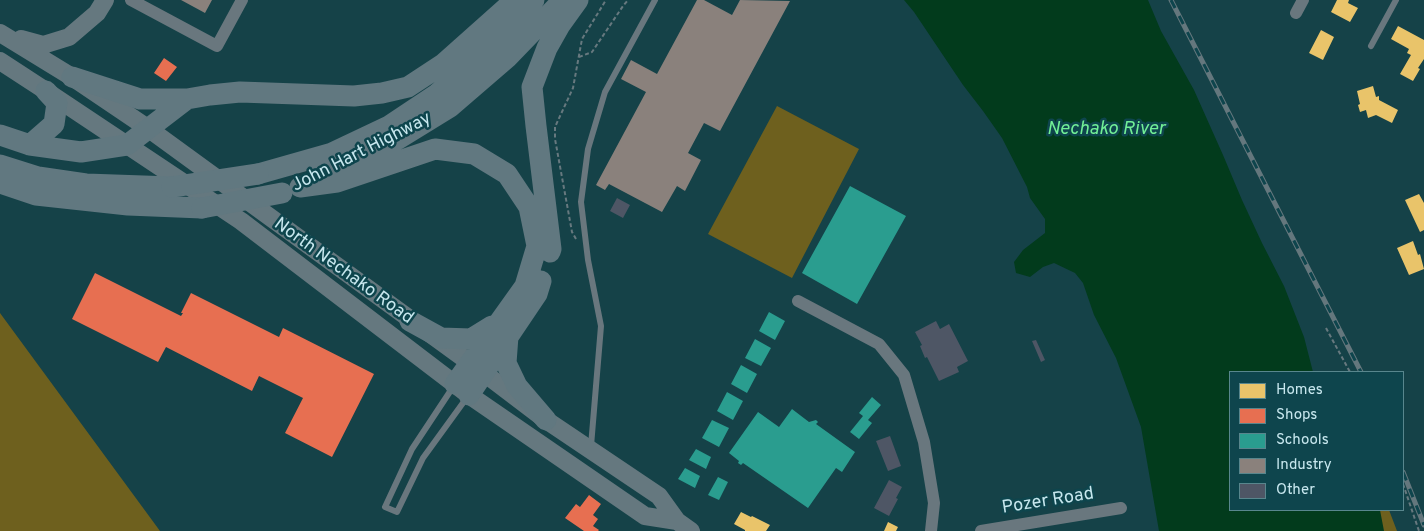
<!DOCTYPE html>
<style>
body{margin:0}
#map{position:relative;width:1424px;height:531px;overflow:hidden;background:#154248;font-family:Overpass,sans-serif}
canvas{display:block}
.legend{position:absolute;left:1229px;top:371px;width:175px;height:140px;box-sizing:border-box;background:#0e454d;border:1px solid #58868d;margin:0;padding:6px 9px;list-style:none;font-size:15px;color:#c7e7ee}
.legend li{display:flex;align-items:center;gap:10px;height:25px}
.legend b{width:25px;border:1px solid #58868d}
</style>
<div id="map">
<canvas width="1424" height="531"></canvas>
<ul class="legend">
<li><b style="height:14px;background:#e9c46a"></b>Homes</li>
<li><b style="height:14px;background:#e76f51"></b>Shops</li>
<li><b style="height:14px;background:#2a9d8f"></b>Schools</li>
<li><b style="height:14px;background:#8a817c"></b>Industry</li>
<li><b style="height:14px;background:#4e5665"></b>Other</li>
</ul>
</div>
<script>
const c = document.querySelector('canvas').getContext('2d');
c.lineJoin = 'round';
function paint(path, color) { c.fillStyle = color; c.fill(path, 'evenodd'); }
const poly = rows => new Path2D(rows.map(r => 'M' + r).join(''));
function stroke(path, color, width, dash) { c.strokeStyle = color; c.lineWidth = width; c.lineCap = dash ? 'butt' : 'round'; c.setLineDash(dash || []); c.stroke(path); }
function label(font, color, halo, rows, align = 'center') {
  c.font = font + ' Overpass,sans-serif'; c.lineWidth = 5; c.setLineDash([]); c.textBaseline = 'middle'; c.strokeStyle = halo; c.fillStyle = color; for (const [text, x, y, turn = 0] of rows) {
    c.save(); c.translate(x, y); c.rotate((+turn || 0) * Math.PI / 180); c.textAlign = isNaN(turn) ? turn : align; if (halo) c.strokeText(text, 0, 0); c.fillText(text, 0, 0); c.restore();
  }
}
const green = poly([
 [777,106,859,149,792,278,708,234],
 [0,313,160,531,0,531],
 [1356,510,1389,510,1397,531,1354,531]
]);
const water = poly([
 [904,0,1148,0,1161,31,1194,90,1223,155,1242,200,1262,243,1284,286,1304,337,1313,372,1230,372,1230,510,1380,510,1384,531,1159,531,1141,427,1116,358,1094,315,1083,283,1075,273,1054,263,1043,267,1030,277,1016,273,1014,262,1023,250,1045,233,1045,219,1030,198,1027,187,1002,138,983,111,963,85,914,12]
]);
const homes = poly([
 [1337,0,1349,0,1348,3,1358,8,1350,22,1331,12],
 [1398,26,1424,40,1424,59,1418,68,1420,69,1413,81,1400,74,1411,55,1407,53,1409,49,1391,39],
 [1321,30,1334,37,1323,60,1309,53],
 [1373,86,1376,97,1379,96,1379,100,1398,110,1392,123,1376,115,1368,118,1366,110,1360,112,1358,105,1360,104,1357,91],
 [1419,194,1424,203,1424,230,1420,232,1405,200],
 [1413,241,1418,255,1420,254,1424,269,1409,275,1397,248],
 [741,512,751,517,752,516,770,525,766,531,745,531,745,530,734,524],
 [888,522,898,527,896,531,884,531]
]);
const shops = poly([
 [164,58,177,67,166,81,154,73],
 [95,273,181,316,183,313,181,313,191,293,279,337,283,328,374,374,332,457,285,433,303,398,259,376,252,391,166,347,158,362,72,319],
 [589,495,601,504,593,515,598,519,593,526,599,530,598,531,584,531,565,518,576,504,580,507]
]);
const schools = poly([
 [850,186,906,216,857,304,802,273],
 [769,312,785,321,775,340,759,331],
 [755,339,771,348,761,366,745,358],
 [741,365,757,374,747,393,731,384],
 [727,392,743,401,733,420,717,411],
 [872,397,881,405,868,420,872,423,859,439,850,432,863,416,859,413],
 [792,409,809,422,816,420,818,422,816,424,855,452,842,472,836,468,808,508,743,463,741,465,738,463,739,461,729,453,758,412,779,427],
 [712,420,729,428,719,447,702,438],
 [696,449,711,457,706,469,689,460],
 [685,468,700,476,695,488,678,479],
 [718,477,728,482,719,500,708,495]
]);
const industry = poly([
 [181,0,212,0,205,13],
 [697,0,704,0,732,15,740,0,790,1,720,131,704,123,688,153,701,160,685,191,677,186,662,212,609,184,605,190,596,185,646,92,621,79,631,60,657,74]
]);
const building = poly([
 [617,198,630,205,623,218,610,211],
 [936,321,940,329,949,324,968,361,957,367,959,372,939,381,927,357,925,358,920,346,922,345,915,332],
 [1036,340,1045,360,1041,362,1032,341],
 [890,436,901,466,888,471,876,441],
 [889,480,902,487,896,498,898,499,889,516,874,508]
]);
const path = poly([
 [579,57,592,52,623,6,628,0],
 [576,239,572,232,555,139,555,127,573,88,582,39,606,0],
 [1326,328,1350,372],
 [1403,484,1419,531]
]);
const service = poly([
 [1371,46,1396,0],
 [453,387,412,449,385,507,397,512,423,458,468,396],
 [591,446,601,326,588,260,581,202,588,149,605,92,655,0]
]);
const minor = poly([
 [131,0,217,46,242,0],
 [1296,13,1303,0],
 [798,301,879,344,904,375,924,442,934,503,931,531],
 [981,531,1121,508]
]);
const secondary = poly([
 [0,33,72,77,149,129,484,373,546,420,659,496,677,521,691,531],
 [21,39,43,45,69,37,97,13,105,0],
 [0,61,46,91,241,221,469,395,645,516,677,521]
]);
const trunk = poly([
 [72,77,140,99,187,99,210,95,240,92,354,96,382,93,408,87,443,64,515,0],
 [0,135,30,145,81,152,127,145,187,99],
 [30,145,54,124,57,103,46,91],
 [0,165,38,177,86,184,172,187],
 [330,172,398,139,450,107,508,57,563,0],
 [258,174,332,153,389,126,437,94,492,46,534,0],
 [0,183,36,195,128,205,202,208],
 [300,187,337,182,435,149,474,154,507,174,529,207,537,246,525,286,455,384],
 [550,252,551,249,536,126,532,87,547,48,560,25,578,0],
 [410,321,441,338,471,339,492,326],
 [508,336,506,363,517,386,546,420],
 [469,395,537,294,541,281]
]);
const rail = poly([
 [1171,0,1361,372],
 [1403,472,1424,525]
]);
const trunkBridge = poly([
 [172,187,258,174],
 [202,208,282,193]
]);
const streetNames = [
 ["John Hart Highway",362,153,-27],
 ["North Nechako Road",343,272,36],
 ["Pozer Road",1048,502,-9]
];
const waterNames = [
 ["Nechako River",1106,130]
];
paint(green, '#6e601e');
paint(water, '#023b1c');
paint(homes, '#e9c46a');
paint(shops, '#e76f51');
paint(schools, '#2a9d8f');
paint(industry, '#8a817c');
paint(building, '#4e5665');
stroke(path, '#67797f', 2, [4, 2.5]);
stroke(service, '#69777e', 6);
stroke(minor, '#69777e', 12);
stroke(secondary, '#65787f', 18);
stroke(trunk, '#617880', 21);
stroke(rail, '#64777d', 5);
stroke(rail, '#0e454d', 3, [9]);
stroke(trunkBridge, '#617880', 21);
label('18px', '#c7e7ee', '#0e454d', streetNames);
label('italic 19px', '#72ef96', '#0e454d', waterNames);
</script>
